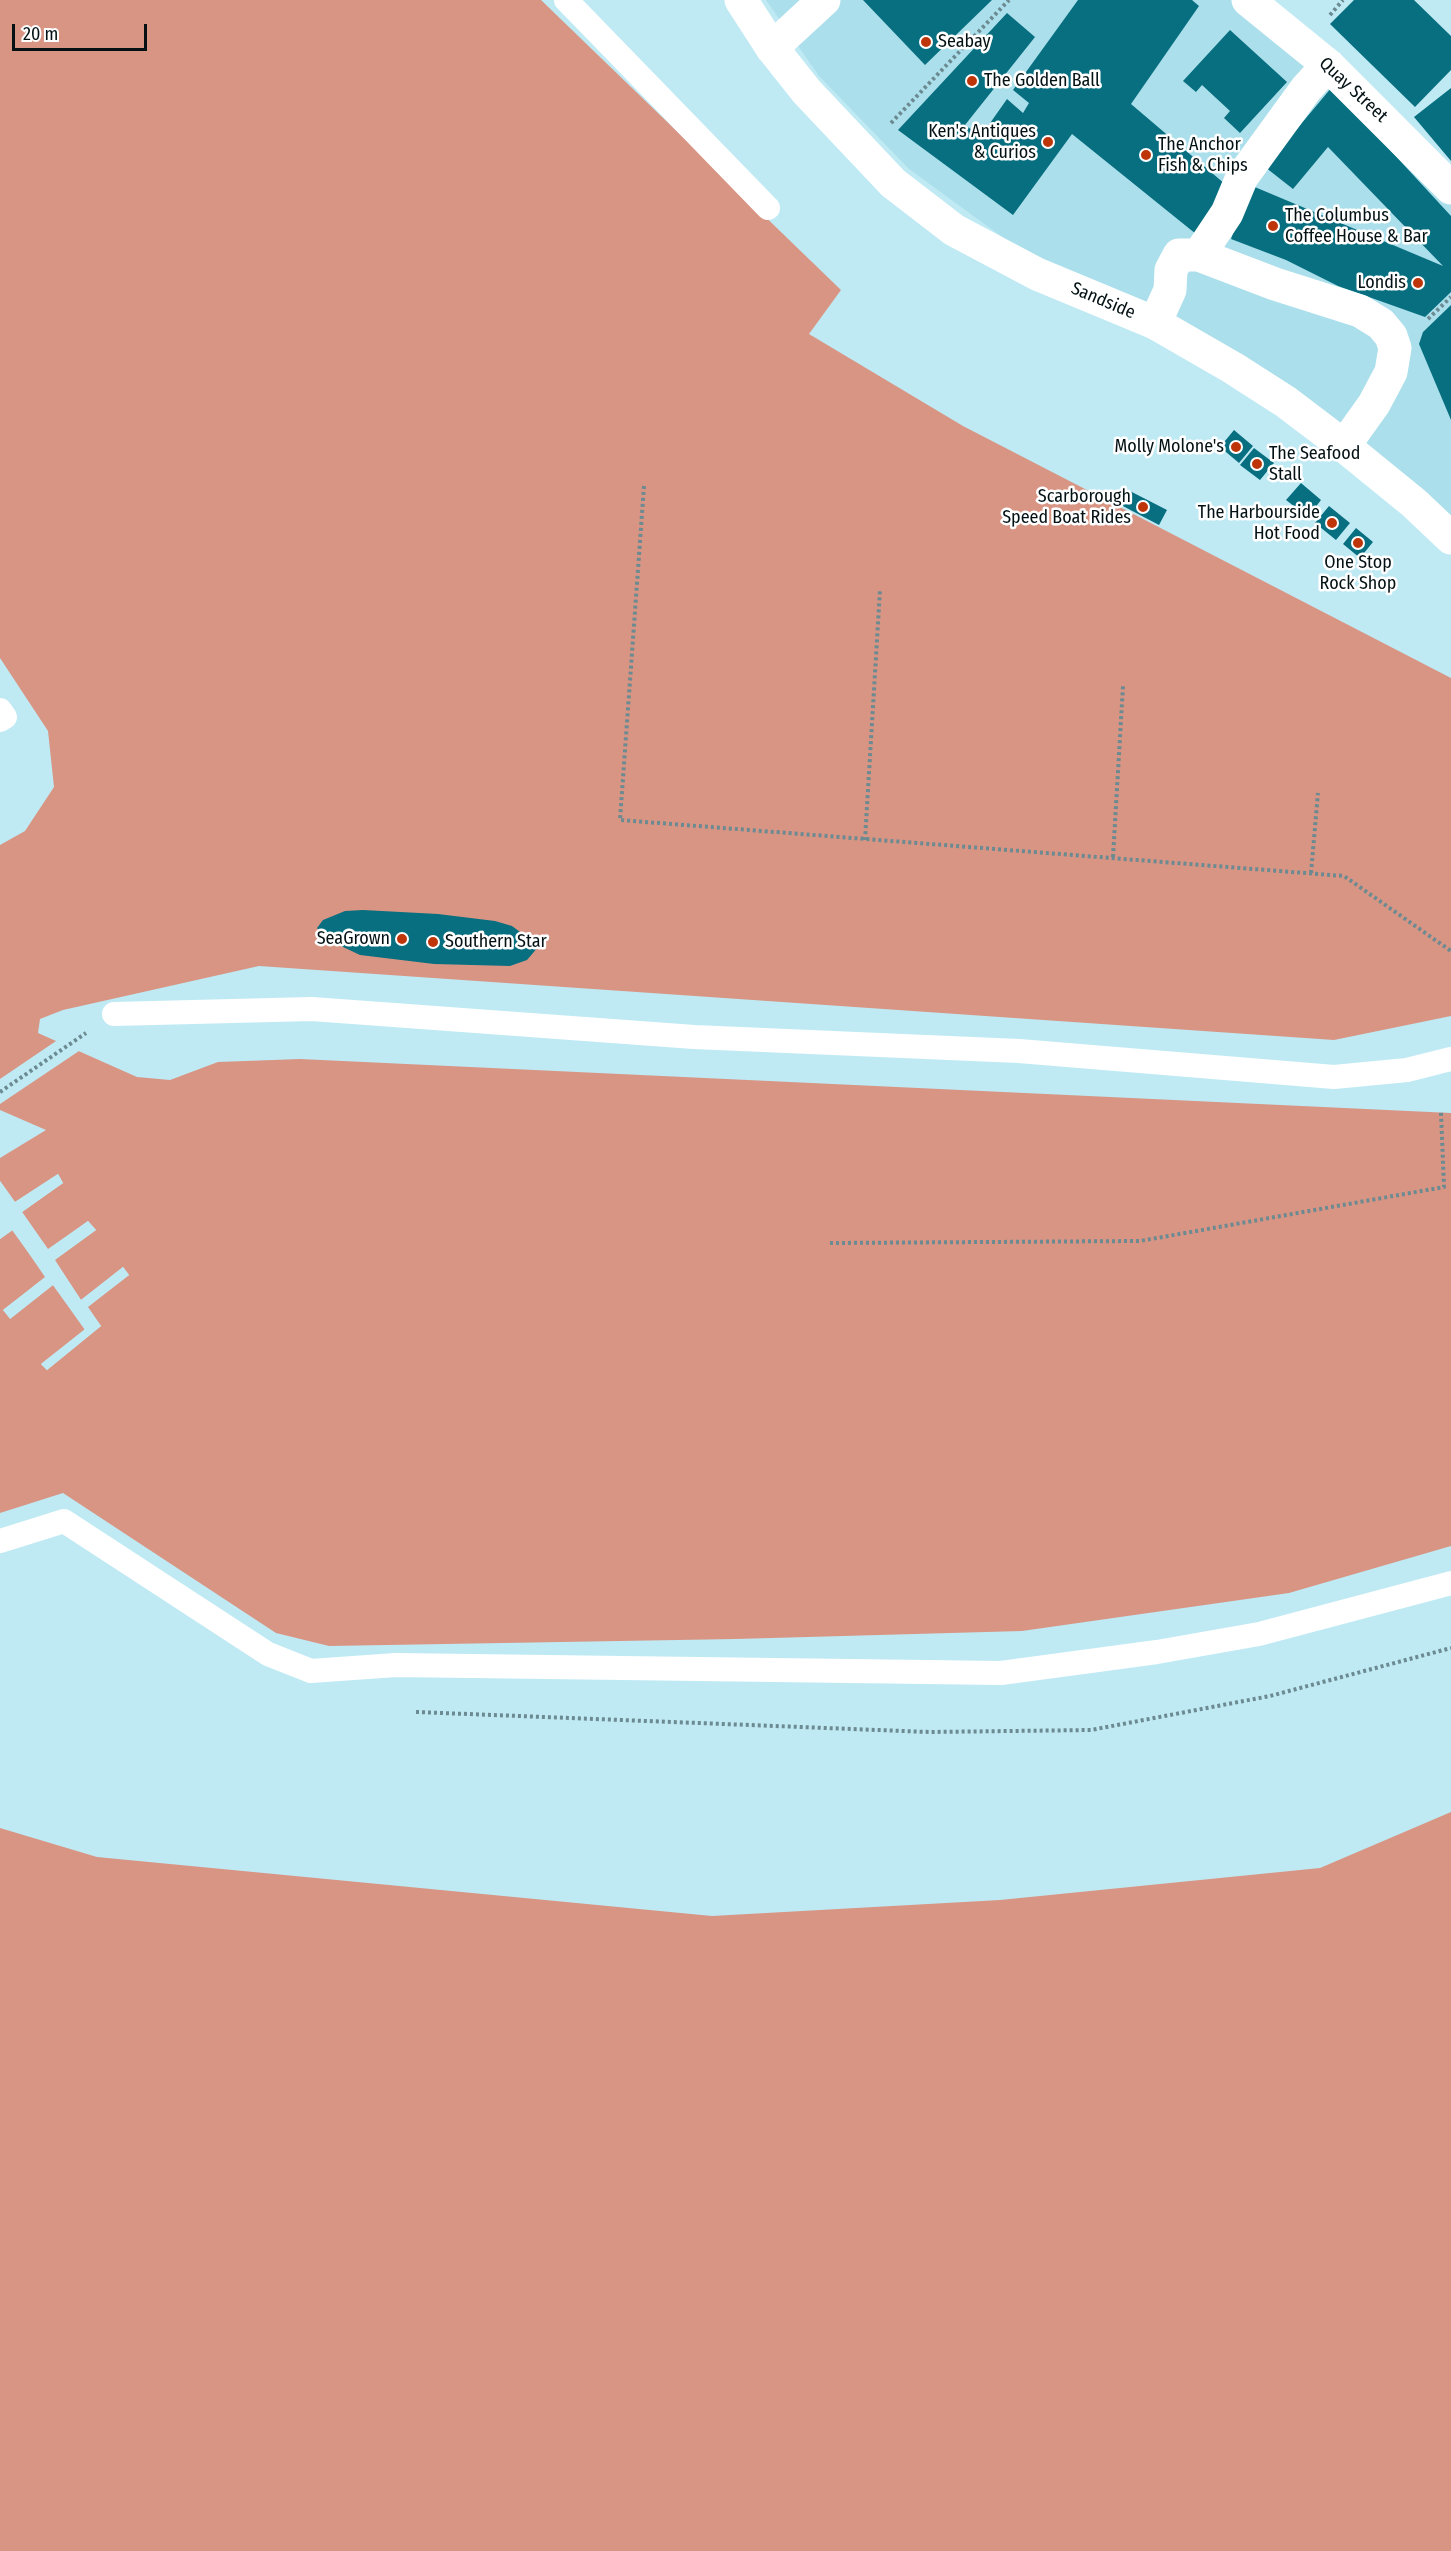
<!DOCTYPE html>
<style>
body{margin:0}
#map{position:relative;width:1451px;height:2551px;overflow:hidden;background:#bfeaf4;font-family:"Fira Sans Condensed",sans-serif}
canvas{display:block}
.scale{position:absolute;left:12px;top:24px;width:135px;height:27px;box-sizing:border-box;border:3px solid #031114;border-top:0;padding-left:8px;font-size:18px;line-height:21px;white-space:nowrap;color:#031114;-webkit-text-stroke:4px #fff;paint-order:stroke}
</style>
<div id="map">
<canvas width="1451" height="2551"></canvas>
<div class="scale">20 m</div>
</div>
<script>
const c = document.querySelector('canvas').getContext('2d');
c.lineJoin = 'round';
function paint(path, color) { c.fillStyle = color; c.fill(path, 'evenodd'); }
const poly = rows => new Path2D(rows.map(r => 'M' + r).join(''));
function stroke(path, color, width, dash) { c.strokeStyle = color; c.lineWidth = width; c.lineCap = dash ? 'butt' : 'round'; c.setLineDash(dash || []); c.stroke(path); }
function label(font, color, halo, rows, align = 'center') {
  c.font = font + ' "Fira Sans Condensed",sans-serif'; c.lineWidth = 5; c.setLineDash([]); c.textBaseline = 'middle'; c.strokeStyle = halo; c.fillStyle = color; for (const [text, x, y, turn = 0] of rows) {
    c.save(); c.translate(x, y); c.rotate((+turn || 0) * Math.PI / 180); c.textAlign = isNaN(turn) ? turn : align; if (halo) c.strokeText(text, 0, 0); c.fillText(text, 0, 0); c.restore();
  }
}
const built = poly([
 [766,0,1248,0,1451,188,1451,527,1016,247,909,169,819,76]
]);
const water = poly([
 [0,0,541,0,841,290,809,334,963,426,1451,678,1451,1016,1334,1040,259,966,63,1010,40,1019,38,1033,137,1077,170,1080,218,1062,300,1059,1451,1113,1451,1546,1289,1593,1022,1631,736,1639,329,1646,276,1633,63,1493,0,1513,0,1239,12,1230,46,1277,3,1310,11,1318,53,1285,85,1330,41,1364,47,1370,101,1326,87,1307,129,1275,123,1267,81,1300,54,1260,96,1230,88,1221,48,1250,22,1212,63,1183,58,1174,15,1202,0,1181,0,1158,46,1130,0,1110,0,845,25,831,54,787,48,731,0,658],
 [1451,1812,1451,2551,0,2551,0,1828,97,1857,712,1916,1000,1900,1320,1868]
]);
const pier = poly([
 [59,1039,82,1049,0,1104,0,1079],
 [58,1174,63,1183,22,1212,48,1249,88,1221,96,1230,55,1260,81,1300,123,1267,129,1275,88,1307,101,1326,47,1370,41,1364,85,1329,53,1285,10,1319,3,1310,45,1277,13,1230,0,1239,0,1235,14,1227,48,1276,7,1310,11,1314,54,1282,88,1329,45,1364,47,1366,97,1326,85,1306,125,1274,123,1271,80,1302,51,1259,92,1229,88,1225,46,1252,19,1212,59,1182,57,1178,15,1205,0,1186,0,1181,15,1202]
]);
const building = poly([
 [863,0,992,0,925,65],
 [1078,0,1192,0,1199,6,1131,104,1232,190,1196,234,1072,134,1013,215,898,130,1007,13,1035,37,965,125,981,136,1007,99,1023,113,1029,103,1013,90],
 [1354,0,1414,0,1451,36,1451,70,1415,107,1330,24],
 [1230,30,1287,82,1240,133,1224,118,1230,111,1202,85,1196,92,1183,81],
 [1332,87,1451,216,1451,292,1425,317,1338,286,1286,260,1231,239,1250,185,1443,266,1328,147,1293,189,1265,167],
 [1451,88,1451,161,1414,117],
 [1451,305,1451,420,1419,344,1423,332],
 [1234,430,1253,446,1239,463,1220,447],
 [1254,448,1274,463,1260,480,1240,465],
 [1301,483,1321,500,1308,517,1286,500],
 [1126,489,1167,510,1159,525,1119,504],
 [1329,506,1350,523,1336,540,1315,523],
 [1356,528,1373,542,1360,558,1343,544],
 [363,910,438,914,495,921,512,926,539,946,527,960,510,966,434,964,360,955,324,938,317,928,323,920,345,911]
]);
const path = poly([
 [1330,15,1343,0],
 [891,123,1009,0],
 [1428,319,1451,297],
 [644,486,620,820,1344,876,1451,951],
 [865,840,880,590],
 [1113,857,1123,686],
 [1311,873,1318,793],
 [0,1092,86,1033],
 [830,1243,1140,1241,1444,1187,1441,1112],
 [416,1712,929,1732,1091,1730,1270,1696,1451,1648]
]);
const service = poly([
 [566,0,768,208],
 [0,710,5,717,0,720],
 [114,1014,312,1009,694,1037,1019,1051,1334,1077,1407,1070,1451,1059],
 [0,1541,64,1521,268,1654,311,1671,396,1665,1001,1673,1157,1652,1259,1634,1451,1583]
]);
const pedestrian = poly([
 [1199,255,1275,284,1360,311,1381,324,1391,336,1395,348,1391,372,1374,404,1344,446],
 [1155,323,1170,290,1171,270,1179,255,1199,255,1227,213,1242,177,1306,89,1328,65]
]);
const minor = poly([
 [1248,0,1328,65,1451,188],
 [772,48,824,0]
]);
const tertiary = poly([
 [741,0,772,48,807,92,893,183,954,230,1037,274,1155,323,1233,368,1286,402,1344,446,1414,503,1451,538]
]);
const markers = [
 [926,42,6,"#be3509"],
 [972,81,6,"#be3509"],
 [1048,142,6,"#be3509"],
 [1146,155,6,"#be3509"],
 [1273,226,6,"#be3509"],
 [1418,283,6,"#be3509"],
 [1236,447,6,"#be3509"],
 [1257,464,6,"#be3509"],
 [1143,507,6,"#be3509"],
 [1332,523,6,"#be3509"],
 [1358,543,6,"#be3509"],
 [402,939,6,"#be3509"],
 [433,942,6,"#be3509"]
];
const poiNames = [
 ["Seabay",938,42],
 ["The Golden Ball",984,81],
 ["Ken's Antiques",1036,132,"right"],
 ["& Curios",1036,153,"right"],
 ["The Anchor",1158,145],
 ["Fish & Chips",1158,166],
 ["The Columbus",1285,216],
 ["Coffee House & Bar",1285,237],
 ["Londis",1406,283,"right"],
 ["Molly Molone's",1224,447,"right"],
 ["The Seafood",1269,454],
 ["Stall",1269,475],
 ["Scarborough",1131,497,"right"],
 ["Speed Boat Rides",1131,518,"right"],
 ["The Harbourside",1320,513,"right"],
 ["Hot Food",1320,534,"right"],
 ["One Stop",1358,563,"center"],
 ["Rock Shop",1358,584,"center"],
 ["SeaGrown",390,939,"right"],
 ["Southern Star",445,942]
];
const streetNames = [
 ["Quay Street",1353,90,43],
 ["Sandside",1103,301,23]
];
paint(built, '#abdfeb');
paint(water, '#d99584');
paint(pier, '#bfeaf4');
paint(building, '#076f80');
stroke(path, '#6c8a91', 4, [3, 3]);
stroke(service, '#fff', 24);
stroke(pedestrian, '#fff', 33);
stroke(minor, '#fff', 33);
stroke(tertiary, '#fff', 33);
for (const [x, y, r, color] of markers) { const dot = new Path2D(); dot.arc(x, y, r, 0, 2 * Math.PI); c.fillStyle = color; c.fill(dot); stroke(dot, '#fff', 2); }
label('18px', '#031114', '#fff', poiNames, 'left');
label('18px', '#031114', '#fff', streetNames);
</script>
